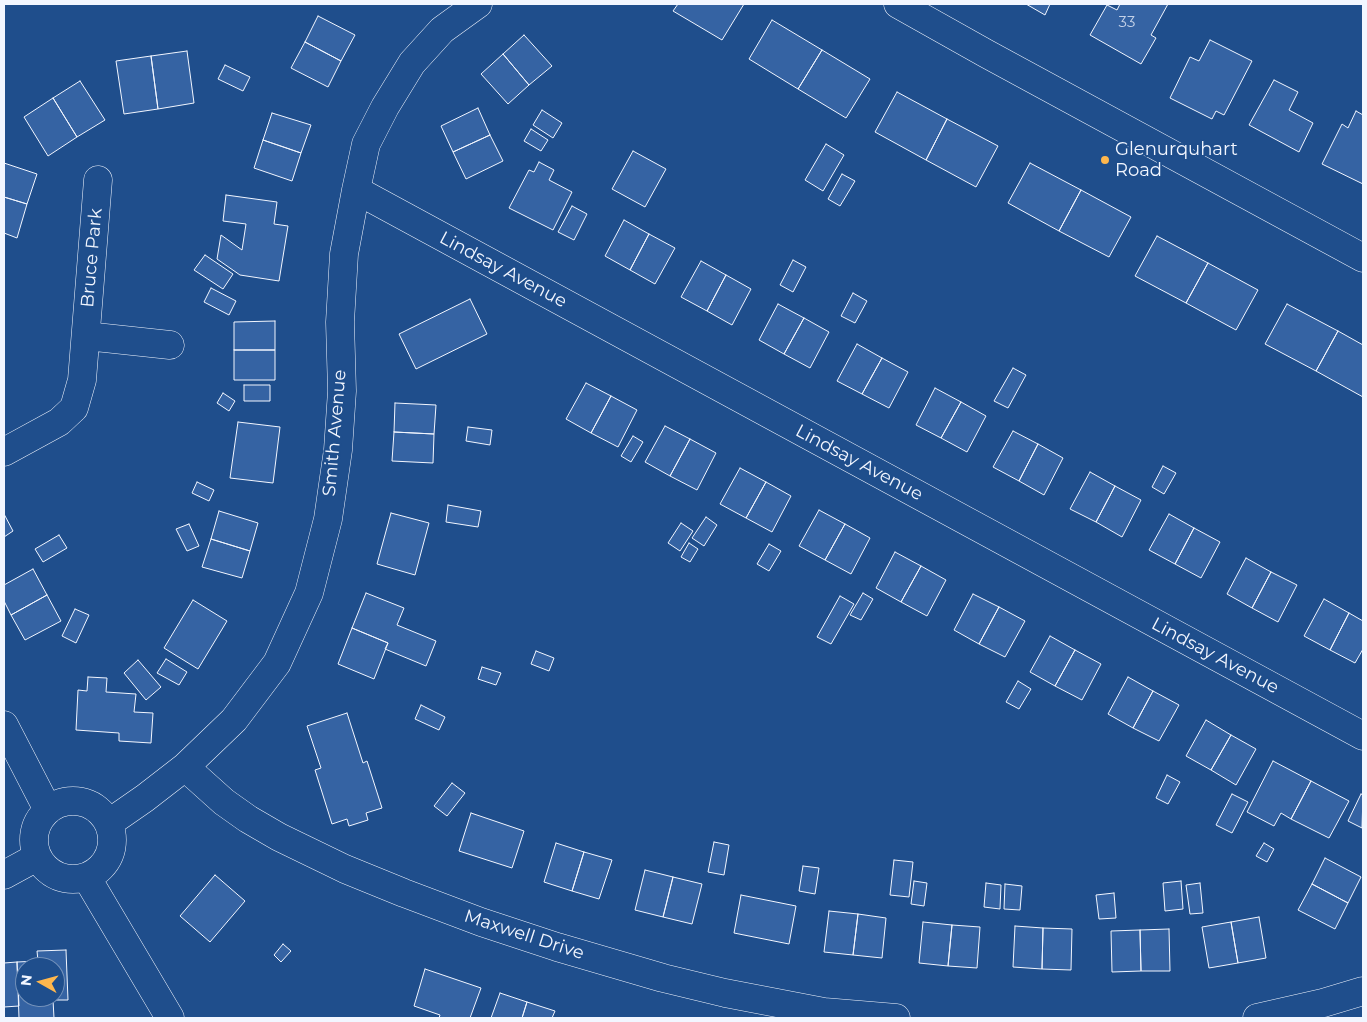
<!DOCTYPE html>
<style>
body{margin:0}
#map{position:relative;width:1367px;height:1022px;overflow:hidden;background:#1f4e8c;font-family:Montserrat,sans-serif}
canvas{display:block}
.frame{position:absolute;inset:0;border:5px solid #f2f6ff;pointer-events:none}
.north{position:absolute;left:15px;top:957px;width:50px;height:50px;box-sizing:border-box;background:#1f4e8c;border:1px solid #7391ba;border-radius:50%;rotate:277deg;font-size:14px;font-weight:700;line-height:20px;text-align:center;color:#f2f6ff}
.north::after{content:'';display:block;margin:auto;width:18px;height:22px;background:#ffb74d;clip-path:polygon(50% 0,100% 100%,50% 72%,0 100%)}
</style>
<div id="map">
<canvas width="1367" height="1022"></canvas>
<div class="frame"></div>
<div class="north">N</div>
</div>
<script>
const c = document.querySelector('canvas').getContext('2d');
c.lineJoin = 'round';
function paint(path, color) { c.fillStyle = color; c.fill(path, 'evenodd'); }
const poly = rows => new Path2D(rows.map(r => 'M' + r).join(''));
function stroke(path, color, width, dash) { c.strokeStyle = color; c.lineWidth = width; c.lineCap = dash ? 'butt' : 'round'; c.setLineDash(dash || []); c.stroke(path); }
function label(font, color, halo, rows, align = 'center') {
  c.font = font + ' Montserrat,sans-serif'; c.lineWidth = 4; c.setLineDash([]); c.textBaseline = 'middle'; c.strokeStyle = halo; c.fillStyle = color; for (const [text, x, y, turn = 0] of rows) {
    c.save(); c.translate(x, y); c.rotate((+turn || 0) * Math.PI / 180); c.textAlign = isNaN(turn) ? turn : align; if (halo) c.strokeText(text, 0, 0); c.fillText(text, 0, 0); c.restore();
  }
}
const building = poly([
 [678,4,744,4,722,40,673,11,678,4],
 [1026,4,1050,4,1045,15,1026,4],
 [1120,4,1168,4,1151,35,1156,38,1141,64,1090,35,1107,5,1117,10,1120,4],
 [318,16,355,35,341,61,305,42,318,16],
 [772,20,822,50,798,89,749,59,772,20],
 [524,35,552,66,529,85,503,54,524,35],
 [1210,40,1252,61,1224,115,1216,111,1212,119,1170,98,1190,57,1199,61,1210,40],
 [305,42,341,61,328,87,291,68,305,42],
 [822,50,870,79,846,118,798,89,822,50],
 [187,51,194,103,158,109,151,56,187,51],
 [503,54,529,85,508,104,481,74,503,54],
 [151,56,158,109,124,114,116,61,151,56],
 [225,65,250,77,243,91,218,79,225,65],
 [1274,80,1298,92,1289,110,1313,123,1299,152,1249,125,1274,80],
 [80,81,105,120,77,137,53,98,80,81],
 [897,92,947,119,926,160,875,132,897,92],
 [53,98,77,137,48,156,24,117,53,98],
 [478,108,490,135,453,152,441,126,478,108],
 [542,110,562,123,553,138,533,125,542,110],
 [1356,111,1363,115,1363,184,1322,164,1342,124,1348,128,1356,111],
 [272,113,311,125,301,153,263,140,272,113],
 [947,119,998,146,976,187,926,160,947,119],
 [531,129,548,140,541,151,524,141,531,129],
 [490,135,503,161,466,179,453,152,490,135],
 [263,140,301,153,292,181,254,168,263,140],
 [826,144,844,155,823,191,805,180,826,144],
 [633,151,666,169,645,207,612,189,633,151],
 [539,162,554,170,549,180,572,192,553,230,509,208,529,170,534,172,539,162],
 [4,163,37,174,27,204,4,197,4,163],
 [1030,163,1081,190,1059,231,1008,203,1030,163],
 [842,174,855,181,840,206,828,199,842,174],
 [1081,190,1131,217,1109,257,1059,231,1081,190],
 [226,195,277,202,274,224,288,226,279,281,240,275,217,259,221,235,242,250,246,224,223,221,226,195],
 [4,197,27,204,17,238,4,233,4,197],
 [572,206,587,214,574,240,558,232,572,206],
 [624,220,649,234,630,270,605,256,624,220],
 [649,234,675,248,655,284,630,270,649,234],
 [1157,236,1208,263,1186,303,1135,276,1157,236],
 [205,255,233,274,223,289,194,270,205,255],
 [793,260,806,267,793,292,780,285,793,260],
 [701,261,726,275,707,311,681,297,701,261],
 [1208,263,1258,290,1236,330,1186,303,1208,263],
 [726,275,751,289,732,325,707,311,726,275],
 [211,288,236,301,229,315,204,302,211,288],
 [853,293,867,301,855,323,841,316,853,293],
 [470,299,487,334,416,369,399,334,470,299],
 [778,304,804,318,784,354,759,340,778,304],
 [1287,304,1338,331,1316,371,1265,344,1287,304],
 [804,318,829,332,810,368,784,354,804,318],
 [275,321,275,350,234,350,234,322,275,321],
 [1338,331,1363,345,1363,397,1316,371,1338,331],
 [857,344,882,358,862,394,837,381,857,344],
 [234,350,275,350,275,380,234,380,234,350],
 [882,358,908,372,889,408,862,394,882,358],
 [1013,368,1026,375,1008,408,994,401,1013,368],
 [586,383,611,396,591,433,566,419,586,383],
 [244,385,270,385,270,401,244,401,244,385],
 [935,388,961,402,941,438,916,425,935,388],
 [223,393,235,401,229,411,217,403,223,393],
 [611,396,637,410,618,447,591,433,611,396],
 [961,402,986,416,967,452,941,438,961,402],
 [395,403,436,405,434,434,394,432,395,403],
 [238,422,280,427,273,483,230,478,238,422],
 [665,426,690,439,670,476,645,462,665,426],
 [468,427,492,430,490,445,466,441,468,427],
 [1013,431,1038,444,1019,481,993,467,1013,431],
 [394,432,434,434,433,463,392,461,394,432],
 [633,436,643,442,631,462,621,456,633,436],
 [690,439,716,453,697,490,670,476,690,439],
 [1038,444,1063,458,1044,495,1019,481,1038,444],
 [1163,466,1176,473,1164,494,1152,487,1163,466],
 [740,468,766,482,746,518,720,504,740,468],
 [1090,472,1115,486,1096,522,1070,509,1090,472],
 [197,482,214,490,209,501,192,493,197,482],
 [766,482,791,496,772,532,746,518,766,482],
 [1115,486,1141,500,1122,537,1096,522,1115,486],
 [448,505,481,511,478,527,446,522,448,505],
 [819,510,845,524,825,560,799,546,819,510],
 [219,511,258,523,250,551,211,539,219,511],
 [391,513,429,523,415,575,377,564,391,513],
 [4,514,13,531,4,537,4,514],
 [1169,514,1194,528,1175,564,1149,550,1169,514],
 [706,517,717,525,704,546,692,538,706,517],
 [681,523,693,531,680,551,668,543,681,523],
 [189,524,199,546,187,551,176,529,189,524],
 [845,524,870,538,851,574,825,560,845,524],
 [1194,528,1220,542,1201,578,1175,564,1194,528],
 [59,535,67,548,43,562,35,549,59,535],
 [211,539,250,551,242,578,202,567,211,539],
 [689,543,698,549,690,562,681,557,689,543],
 [769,544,781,551,769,571,757,564,769,544],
 [895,552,921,566,901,602,876,588,895,552],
 [1246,558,1271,572,1252,608,1227,594,1246,558],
 [921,566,946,580,927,616,901,602,921,566],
 [33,569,47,595,11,615,4,601,4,585,33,569],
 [1271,572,1297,585,1278,622,1252,608,1271,572],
 [366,593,404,608,397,625,436,641,426,666,385,649,388,643,352,628,366,593],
 [863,593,873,599,861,620,850,615,863,593],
 [973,594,999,607,979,644,954,630,973,594],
 [47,595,61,621,25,640,11,615,47,595],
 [840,596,854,604,831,644,817,637,840,596],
 [1324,599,1349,613,1330,650,1304,636,1324,599],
 [193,600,227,621,198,669,164,648,193,600],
 [999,607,1025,621,1005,657,979,644,999,607],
 [75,609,89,615,76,643,62,636,75,609],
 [1349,613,1363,621,1363,649,1355,663,1330,650,1349,613],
 [352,628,388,643,374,679,338,664,352,628],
 [1050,636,1075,650,1055,686,1030,672,1050,636],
 [1075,650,1101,664,1082,700,1055,686,1075,650],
 [536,651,554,658,549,671,531,664,536,651],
 [166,659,187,672,179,685,157,673,166,659],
 [138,660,161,687,146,700,124,673,138,660],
 [482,667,501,673,496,685,478,679,482,667],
 [88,677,107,678,106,692,136,694,134,712,153,713,151,743,119,741,119,733,76,730,78,690,87,691,88,677],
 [1128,677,1153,691,1133,728,1108,714,1128,677],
 [1018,681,1031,689,1019,709,1006,702,1018,681],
 [1153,691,1179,705,1159,741,1133,728,1153,691],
 [421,705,445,717,439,730,415,719,421,705],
 [347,713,363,763,367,761,382,808,366,813,368,820,349,826,347,819,332,824,315,770,321,768,307,726,347,713],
 [1206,720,1231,735,1211,770,1186,756,1206,720],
 [1231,735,1256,749,1236,785,1211,770,1231,735],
 [1273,761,1311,781,1291,819,1281,813,1274,826,1247,812,1273,761],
 [1167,775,1180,782,1168,804,1156,798,1167,775],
 [1311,781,1349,801,1329,838,1291,819,1311,781],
 [452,783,465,793,447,816,434,806,452,783],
 [1232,794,1248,802,1232,833,1216,825,1232,794],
 [1361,794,1363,795,1362,828,1348,821,1361,794],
 [471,813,524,831,512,868,459,851,471,813],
 [714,842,729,845,724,875,708,872,714,842],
 [556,843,584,852,572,891,544,882,556,843],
 [1264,843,1274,849,1267,862,1256,856,1264,843],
 [584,852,612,860,599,899,572,891,584,852],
 [1325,858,1361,877,1348,903,1312,884,1325,858],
 [894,860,913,862,909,897,890,895,894,860],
 [803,866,819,868,815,894,799,891,803,866],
 [645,870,673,877,663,917,635,910,645,870],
 [215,875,245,901,210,942,180,916,215,875],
 [673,877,702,884,692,924,663,917,673,877],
 [914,881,927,883,924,906,911,904,914,881],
 [1181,881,1183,909,1165,911,1163,883,1181,881],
 [986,883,1001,885,1000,909,984,907,986,883],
 [1200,883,1203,913,1190,914,1186,885,1200,883],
 [1005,884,1022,886,1020,910,1004,909,1005,884],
 [1312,884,1348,903,1335,929,1298,910,1312,884],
 [1114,893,1116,918,1099,919,1096,895,1114,893],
 [741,895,796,906,789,944,734,933,741,895],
 [829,911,858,914,853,955,824,952,829,911],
 [858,914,886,918,882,958,853,955,858,914],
 [1259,917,1266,958,1238,963,1231,922,1259,917],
 [923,922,952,925,948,966,919,963,923,922],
 [1231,922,1238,963,1209,968,1202,927,1231,922],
 [952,925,980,927,977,968,948,966,952,925],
 [1015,926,1043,928,1042,969,1013,967,1015,926],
 [1043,928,1072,929,1071,970,1042,969,1043,928],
 [1169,929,1170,971,1141,971,1140,930,1169,929],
 [1140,930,1141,971,1112,972,1111,931,1140,930],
 [283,944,291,951,281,962,274,955,283,944],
 [66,950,68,1000,53,1000,54,1018,19,1018,17,962,38,961,37,951,66,950],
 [25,967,55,967,55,997,25,997,25,967],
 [17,962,19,1006,4,1007,4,963,17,962],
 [425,969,481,988,470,1018,439,1018,440,1015,414,1006,425,969],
 [500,993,527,1002,522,1018,491,1018,500,993],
 [527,1002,555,1011,552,1018,522,1018,527,1002]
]);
const street = poly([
 [356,190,1363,736],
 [86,336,170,345],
 [4,452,59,422,74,408,82,380,98,180],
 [4,725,48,810],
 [185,767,224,802,248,819,279,837,345,869,404,893,481,922,557,947,663,978,725,993,824,1012,896,1018],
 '34 840a39 39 0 1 1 78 0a39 39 0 1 1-78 0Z',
 [109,823,145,798,185,767,234,720,277,663,309,593,328,519,338,450,342,391,340,322,344,254,356,190,366,144,385,107,412,63,442,30,478,4],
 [4,875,37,857],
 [87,878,170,1018],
 [1257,1018,1323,1003,1363,991]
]);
const highway = poly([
 [898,4,987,54,1363,258]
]);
const markers = [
 [1105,160,5,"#ffb74d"]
];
const numberNames = [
 ["33",1127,23]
];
const poiNames = [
 ["Glenurquhart",1115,150],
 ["Road",1115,171]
];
const streetNames = [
 ["Bruce Park",92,258,-85],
 ["Lindsay Avenue",503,270,28],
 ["Smith Avenue",335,433,-85],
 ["Lindsay Avenue",859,463,28],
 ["Lindsay Avenue",1215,656,28],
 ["Maxwell Drive",524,935,18]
];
paint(building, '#3563a3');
stroke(building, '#f2f6ff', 1);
stroke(street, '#f2f6ff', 29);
stroke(highway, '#f2f6ff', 29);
stroke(street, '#1f4e8c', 28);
stroke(highway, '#1f4e8c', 28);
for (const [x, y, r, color] of markers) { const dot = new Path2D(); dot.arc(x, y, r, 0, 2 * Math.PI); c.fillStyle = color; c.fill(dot); stroke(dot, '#1f4e8c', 2); }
label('15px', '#c3d1e8', null, numberNames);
label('18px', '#f2f6ff', '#1f4e8c', poiNames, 'left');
label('18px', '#f2f6ff', '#1f4e8c', streetNames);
</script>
